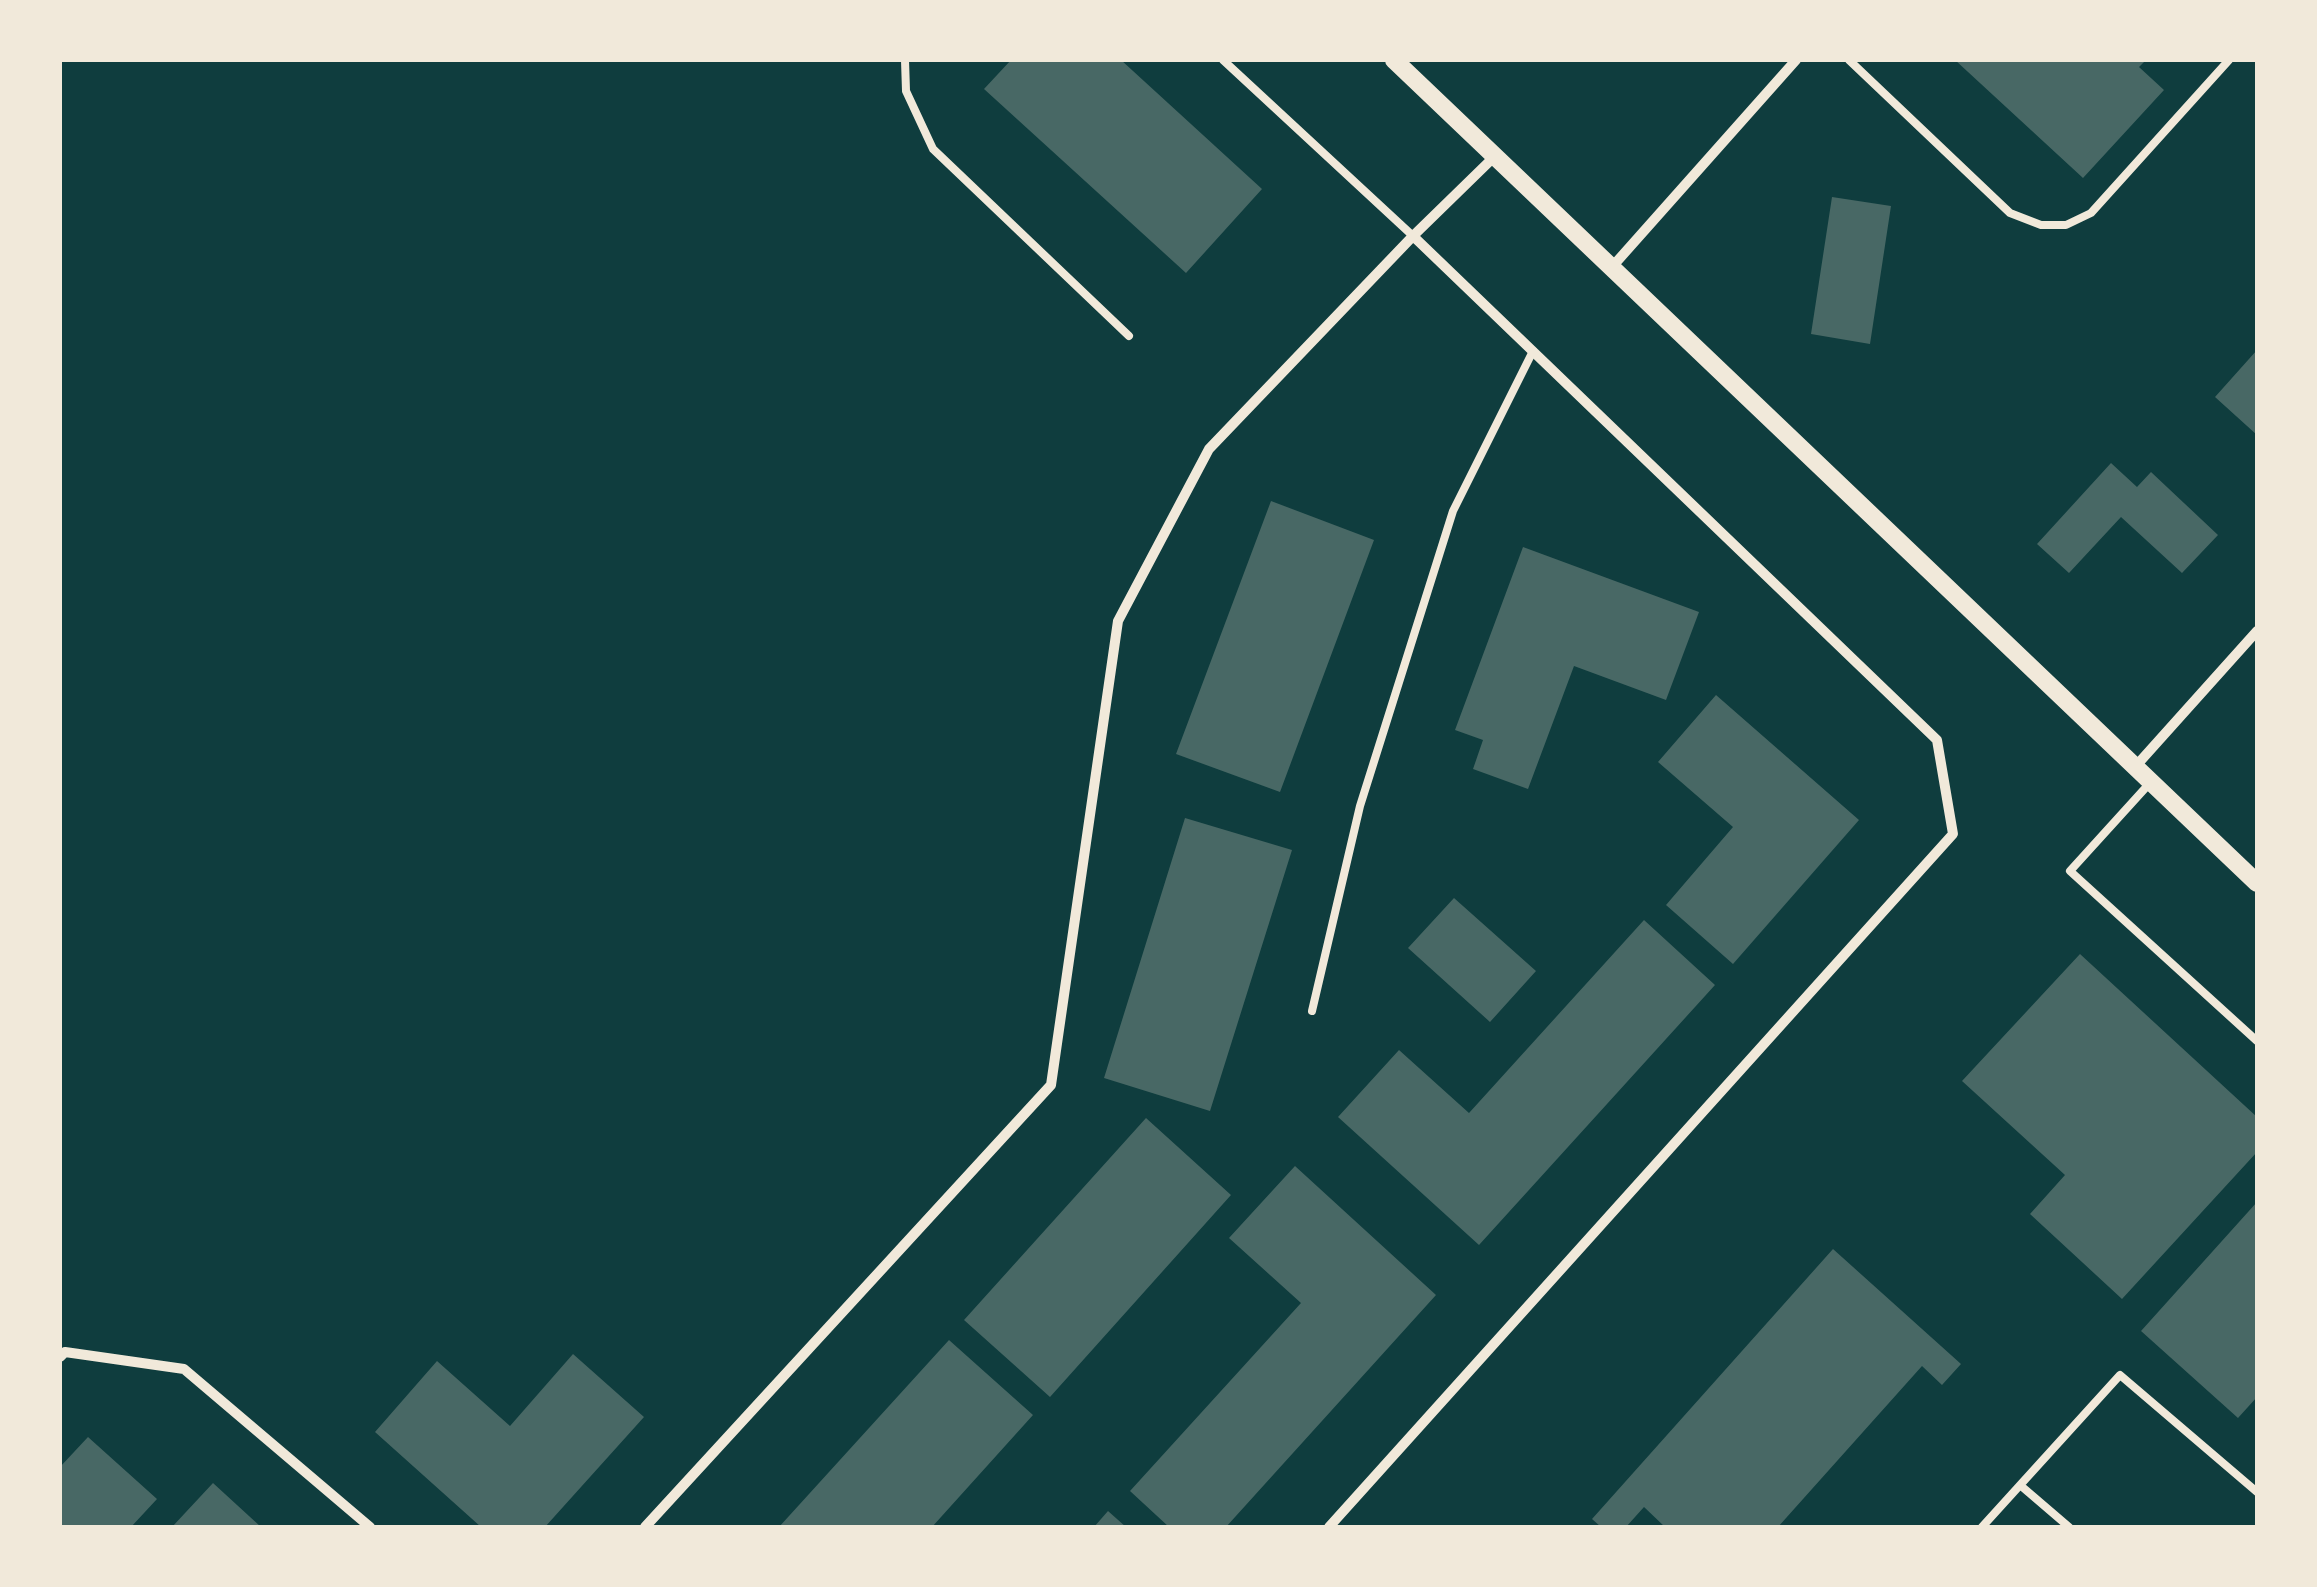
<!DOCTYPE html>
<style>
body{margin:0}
#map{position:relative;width:2317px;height:1587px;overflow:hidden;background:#0f3d3e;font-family:Raleway,sans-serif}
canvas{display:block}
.frame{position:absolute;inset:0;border:62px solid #f1e9da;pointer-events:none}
</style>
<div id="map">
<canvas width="2317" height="1587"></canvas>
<div class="frame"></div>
</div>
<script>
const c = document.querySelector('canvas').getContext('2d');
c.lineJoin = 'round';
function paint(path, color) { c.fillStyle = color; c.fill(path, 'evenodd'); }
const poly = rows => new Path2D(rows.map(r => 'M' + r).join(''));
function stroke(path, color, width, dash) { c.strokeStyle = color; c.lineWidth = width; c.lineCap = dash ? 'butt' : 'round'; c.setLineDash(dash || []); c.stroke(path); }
const building = poly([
 [1011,60,1121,60,1262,189,1186,273,984,89],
 [1955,60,2146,60,2139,67,2164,90,2083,178],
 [1832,197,1891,206,1870,344,1811,334],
 [2257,350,2257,435,2215,397],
 [2111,463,2137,487,2151,472,2218,535,2182,573,2121,517,2069,573,2037,544],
 [1271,501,1374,540,1280,792,1176,754],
 [1523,547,1699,612,1666,700,1574,666,1528,789,1473,769,1483,740,1455,730],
 [1716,695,1859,820,1733,964,1666,905,1733,827,1658,762],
 [1185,818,1292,850,1210,1111,1104,1078],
 [1454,898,1536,971,1490,1022,1408,948],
 [1644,920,1715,985,1479,1245,1338,1117,1399,1050,1469,1113],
 [2080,954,2257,1117,2257,1152,2122,1299,2030,1214,2065,1175,1962,1081],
 [1146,1118,1231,1195,1050,1397,964,1320],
 [1295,1166,1436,1295,1226,1527,1169,1527,1130,1491,1301,1303,1229,1238],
 [2257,1202,2257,1397,2238,1418,2141,1331],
 [1833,1249,1961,1364,1942,1385,1922,1366,1778,1527,1665,1527,1644,1507,1626,1527,1601,1527,1592,1519],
 [949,1340,1033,1415,932,1527,779,1527],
 [573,1354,644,1417,545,1527,481,1527,375,1432,437,1361,510,1426],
 [88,1437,157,1499,131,1527,60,1527,60,1467],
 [213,1483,261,1527,172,1527],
 [1108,1511,1126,1527,1094,1527]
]);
const service = poly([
 [905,60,906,91,933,149,1129,336],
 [1223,60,1413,236],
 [1849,60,2010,213,2041,225,2066,225,2091,213,2229,60],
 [2149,784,2070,871,2257,1041],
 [1312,1011,1360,806,1453,511,1533,351],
 [2020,1485,2069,1527],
 [1982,1527,2120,1375,2257,1492]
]);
const minor = poly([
 [1612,267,1796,60],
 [2135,767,2257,631],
 [60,1357,65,1352,184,1369,370,1527],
 [645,1527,1051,1085,1118,621,1209,449,1413,236],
 [1329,1527,1953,834,1937,740,1413,236,1494,157]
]);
const tertiary = poly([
 [1394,60,2257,883]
]);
paint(building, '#486865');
stroke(service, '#f1e9da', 8);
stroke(minor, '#f1e9da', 10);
stroke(tertiary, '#f1e9da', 18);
</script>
